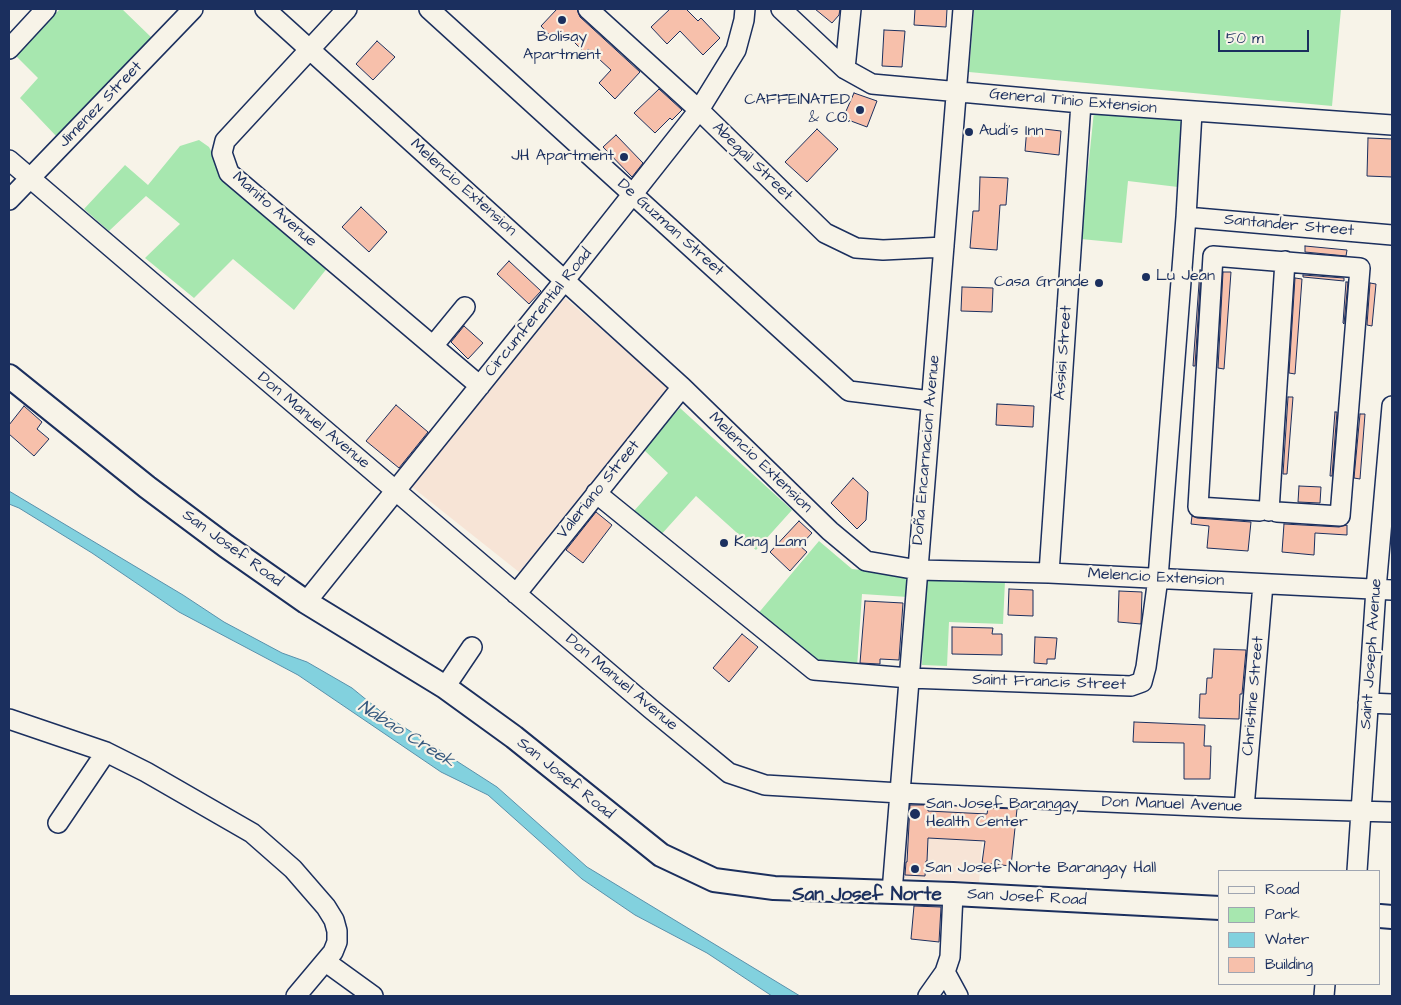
<!DOCTYPE html>
<meta charset="utf-8">
<style>
body{margin:0}
#map{position:relative;width:1401px;height:1005px;overflow:hidden;background:#f7f3e8;font-family:"Architects Daughter",sans-serif}
canvas{display:block}
.frame{position:absolute;inset:0;border:10px solid #1b2f5e;pointer-events:none}
.legend{position:absolute;left:1218px;top:870px;width:162px;height:115px;box-sizing:border-box;background:#f7f3e8;border:1px solid #9fa5b1;margin:0;padding:6px 9px;list-style:none;font-size:15px;color:#1b2f5e}
.legend li{display:flex;align-items:center;gap:10px;height:25px}
.legend b{width:25px;border:1px solid #9fa5b1}
.scale{position:absolute;left:1218px;top:30px;width:91px;height:22px;box-sizing:border-box;border:2px solid #1b2f5e;border-top:0;padding-left:6px;font-size:15px;line-height:18px;white-space:nowrap;color:#1b2f5e;-webkit-text-stroke:4px #f7f3e8;paint-order:stroke}
</style>
<div id="map">
<canvas width="1401" height="1005"></canvas>
<div class="frame"></div>
<ul class="legend">
<li><b style="height:6px;background:#f7f3e8"></b>Road</li>
<li><b style="height:14px;background:#a7e7af"></b>Park</li>
<li><b style="height:14px;background:#82d1de"></b>Water</li>
<li><b style="height:14px;background:#f7c0ab"></b>Building</li>
</ul>
<div class="scale">50 m</div>
</div>
<script>
const c = document.querySelector('canvas').getContext('2d');
c.lineJoin = 'round';
function paint(path, color) { c.fillStyle = color; c.fill(path, 'evenodd'); }
const poly = rows => new Path2D(rows.map(r => 'M' + r).join(''));
function stroke(path, color, width, dash) { c.strokeStyle = color; c.lineWidth = width; c.lineCap = dash ? 'butt' : 'round'; c.setLineDash(dash || []); c.stroke(path); }
function label(font, color, halo, rows, align = 'center') {
  c.font = font + ' "Architects Daughter",sans-serif'; c.lineWidth = 4.5; c.setLineDash([]); c.textBaseline = 'middle'; c.strokeStyle = halo; c.fillStyle = color; for (const [text, x, y, turn = 0] of rows) {
    c.save(); c.translate(x, y); c.rotate((+turn || 0) * Math.PI / 180); c.textAlign = isNaN(turn) ? turn : align; if (halo) c.strokeText(text, 0, 0); c.fillText(text, 0, 0); c.restore();
  }
}
const built = poly([
 [565,298,668,387,519,572,412,487],
 [908,799,985,804,979,882,903,878]
]);
const green = poly([
 [60,9,122,9,152,38,57,137,20,98,38,78,15,55],
 [974,9,1341,9,1332,106,969,72],
 [1094,111,1182,119,1178,187,1128,181,1122,243,1081,239],
 [199,140,209,147,219,167,237,192,328,267,294,310,233,259,194,298,145,258,180,224,146,196,109,231,84,209,125,165,148,185,180,146],
 [680,408,792,510,756,550,696,496,659,537,633,512,668,473,643,449],
 [819,541,852,569,908,575,908,597,862,594,857,667,813,659,756,616],
 [925,577,1005,581,1003,624,949,622,947,666,922,665]
]);
const water = poly([
 [9,491,183,595,224,622,282,653,307,662,352,688,385,715,497,787,587,867,800,996,772,996,707,953,635,915,582,879,488,795,441,772,298,675,179,612,92,553,19,508,9,504,9,491]
]);
const building = poly([
 [557,9,577,9,580,17,640,72,615,99,599,83,611,70,588,49,585,53,565,33,556,42,541,26,557,9],
 [670,9,686,9,698,21,701,18,720,38,703,55,680,31,667,44,651,27,670,9],
 [815,9,840,9,839,15,832,23,815,9],
 [915,9,947,9,946,27,914,25,915,9],
 [884,30,905,31,902,67,882,66,884,30],
 [377,41,395,57,373,80,356,64,377,41],
 [659,89,682,110,672,120,670,118,655,133,634,113,659,89],
 [854,93,877,101,867,127,843,118,854,93],
 [1027,127,1061,131,1059,155,1025,151,1027,127],
 [817,129,838,149,807,182,785,162,817,129],
 [616,135,643,163,632,177,603,147,616,135],
 [1368,138,1392,139,1392,177,1367,176,1368,138],
 [980,177,1008,178,1006,205,1000,205,997,250,970,248,973,211,979,211,980,177],
 [361,207,387,232,369,252,342,227,361,207],
 [1305,246,1347,250,1346,256,1305,252,1305,246],
 [509,261,541,291,529,304,497,274,509,261],
 [1200,270,1201,270,1195,366,1193,366,1200,270],
 [1223,272,1231,272,1224,369,1218,368,1223,272],
 [1303,275,1344,278,1344,281,1303,277,1303,275],
 [1295,278,1302,279,1295,374,1289,373,1295,278],
 [1346,282,1348,282,1344,324,1343,323,1346,282],
 [1370,283,1376,284,1372,326,1367,325,1370,283],
 [962,287,993,288,992,312,961,311,962,287],
 [464,326,483,343,468,359,451,342,464,326],
 [1288,397,1293,397,1287,474,1283,474,1288,397],
 [997,404,1034,406,1033,427,996,425,997,404],
 [396,405,428,432,399,468,366,441,396,405],
 [24,406,42,422,37,429,49,439,34,456,9,434,9,425,24,406],
 [1335,412,1337,412,1332,476,1330,476,1335,412],
 [1360,414,1365,414,1360,479,1354,478,1360,414],
 [853,478,868,492,866,520,857,529,831,503,853,478],
 [1299,486,1321,487,1320,503,1298,502,1299,486],
 [596,512,612,525,583,563,566,550,596,512],
 [1192,516,1197,518,1251,522,1248,551,1207,548,1209,526,1191,524,1192,516],
 [799,521,812,533,800,546,807,552,790,571,770,552,799,521],
 [1284,524,1339,527,1347,525,1347,535,1315,533,1314,555,1282,552,1284,524],
 [1009,589,1033,590,1033,616,1008,615,1009,589],
 [1119,591,1142,592,1141,624,1118,622,1119,591],
 [865,601,903,603,899,660,880,659,880,664,860,663,865,601],
 [952,627,993,628,992,634,1002,634,1002,655,952,654,952,627],
 [742,634,758,647,729,682,713,668,742,634],
 [1035,637,1057,638,1055,659,1047,659,1047,664,1034,663,1035,637],
 [1214,649,1246,650,1242,694,1240,694,1239,719,1199,718,1200,694,1206,694,1207,678,1212,678,1214,649],
 [1134,722,1205,725,1204,746,1211,746,1210,779,1184,779,1184,743,1133,742,1134,722],
 [910,805,928,805,928,811,987,814,988,808,1017,809,1011,866,982,863,985,841,928,838,927,861,926,861,925,876,905,875,906,862,907,862,910,805],
 [914,906,941,907,939,942,911,939,914,906]
]);
const minor = poly([
 [265,9,682,387,830,531,866,561,918,570,1049,573,1392,590],
 [347,9,225,141,222,153,229,173,480,386],
 [429,9,849,391,931,401],
 [588,9,699,110,825,233,856,248,883,250,944,247],
 [781,9,845,69,872,84,1081,103,1392,125],
 [9,49,46,9],
 [845,69,851,9],
 [9,160,651,709,729,773,765,785,900,793,1244,808,1392,812],
 [9,200,193,9],
 [1186,217,1392,235],
 [433,346,465,307],
 [596,493,814,670,909,678,1131,686,1142,682,1146,667,1158,578,1186,217,1192,112],
 [1260,511,1198,507,1213,256,1360,268,1340,516,1277,512],
 [1269,511,1285,261],
 [1049,573,1081,103],
 [516,594,682,387],
 [306,602,564,281,699,110,736,50,744,20,745,9],
 [445,687,472,647],
 [1368,703,1392,704],
 [9,719,106,752,146,772,252,833,293,869,326,907,334,920,337,931,337,942,333,952,296,996],
 [1244,808,1263,584],
 [58,823,106,752],
 [1357,871,1376,589,1392,406],
 [892,892,963,9],
 [326,962,373,996],
 [945,972,958,996],
 [928,996,945,972,950,957,953,894],
 [1324,996,1325,984]
]);
const major = poly([
 [9,376,147,487,226,546,306,602,445,687,514,737,661,855,714,880,774,888,953,894,1220,908],
 [1380,916,1392,917]
]);
const markers = [
 [562,20,5,"#1b2f5e"],
 [860,110,5,"#1b2f5e"],
 [969,132,5,"#1b2f5e"],
 [624,157,5,"#1b2f5e"],
 [1146,277,5,"#1b2f5e"],
 [1099,283,5,"#1b2f5e"],
 [724,543,5,"#1b2f5e"],
 [915,814,6,"#1b2f5e"],
 [915,869,5,"#1b2f5e"]
];
const poiNames = [
 ["Bolisay",562,38,"center"],
 ["Apartment",562,56,"center"],
 ["CAFFEINATED",850,101,"right"],
 ["& CO.",850,119,"right"],
 ["Audi's Inn",979,132],
 ["JH Apartment",614,157,"right"],
 ["Lu Jean",1156,277],
 ["Casa Grande",1089,283,"right"],
 ["Kang Lam",734,543],
 ["San Josef Barangay",926,805],
 ["Health Center",926,823],
 ["San Josef Norte Barangay Hall",925,869]
];
const streetNames = [
 ["General Tinio Extension",1073,102,5],
 ["Jimenez Street",101,105,-46],
 ["Abegail Street",752,162,44],
 ["Melencio Extension",463,188,42],
 ["Manito Avenue",274,210,41],
 ["Santander Street",1289,226,5],
 ["De Guzman Street",670,228,42],
 ["Circumferential Road",539,313,-51],
 ["Assisi Street",1064,353,-86],
 ["Don Manuel Avenue",313,421,40],
 ["Doña Encarnacion Avenue",927,450,-85],
 ["Melencio Extension",760,463,44],
 ["Valeriano Street",599,490,-51],
 ["San Josef Road",232,549,36],
 ["Melencio Extension",1156,578,3],
 ["Saint Joseph Avenue",1372,654,-86],
 ["Don Manuel Avenue",621,683,40],
 ["Saint Francis Street",1049,683,2],
 ["Christine Street",1254,696,-85],
 ["San Josef Road",565,779,39],
 ["Don Manuel Avenue",1172,805,2],
 ["San Josef Road",1027,898,3]
];
const waterNames = [
 ["Nabao Creek",406,735,32]
];
const quarterNames = [
 ["San Josef Norte",867,896]
];
paint(built, '#f7e4d6');
paint(green, '#a7e7af');
paint(water, '#82d1de');
stroke(water, '#5990ab', 1);
paint(building, '#f7c0ab');
stroke(building, '#1b2f5e', 1);
stroke(minor, '#1b2f5e', 22);
stroke(major, '#1b2f5e', 26);
stroke(minor, '#f7f3e8', 19);
stroke(major, '#f7f3e8', 22);
for (const [x, y, r, color] of markers) { const dot = new Path2D(); dot.arc(x, y, r, 0, 2 * Math.PI); c.fillStyle = color; c.fill(dot); stroke(dot, '#f7f3e8', 2); }
label('16px', '#1b2f5e', '#f7f3e8', poiNames, 'left');
label('16px', '#1b2f5e', '#f7f3e8', streetNames);
label('italic 18px', '#35587e', '#f7f3e8', waterNames);
label('bold 19px', '#1b2f5e', '#f7f3e8', quarterNames);
</script>
